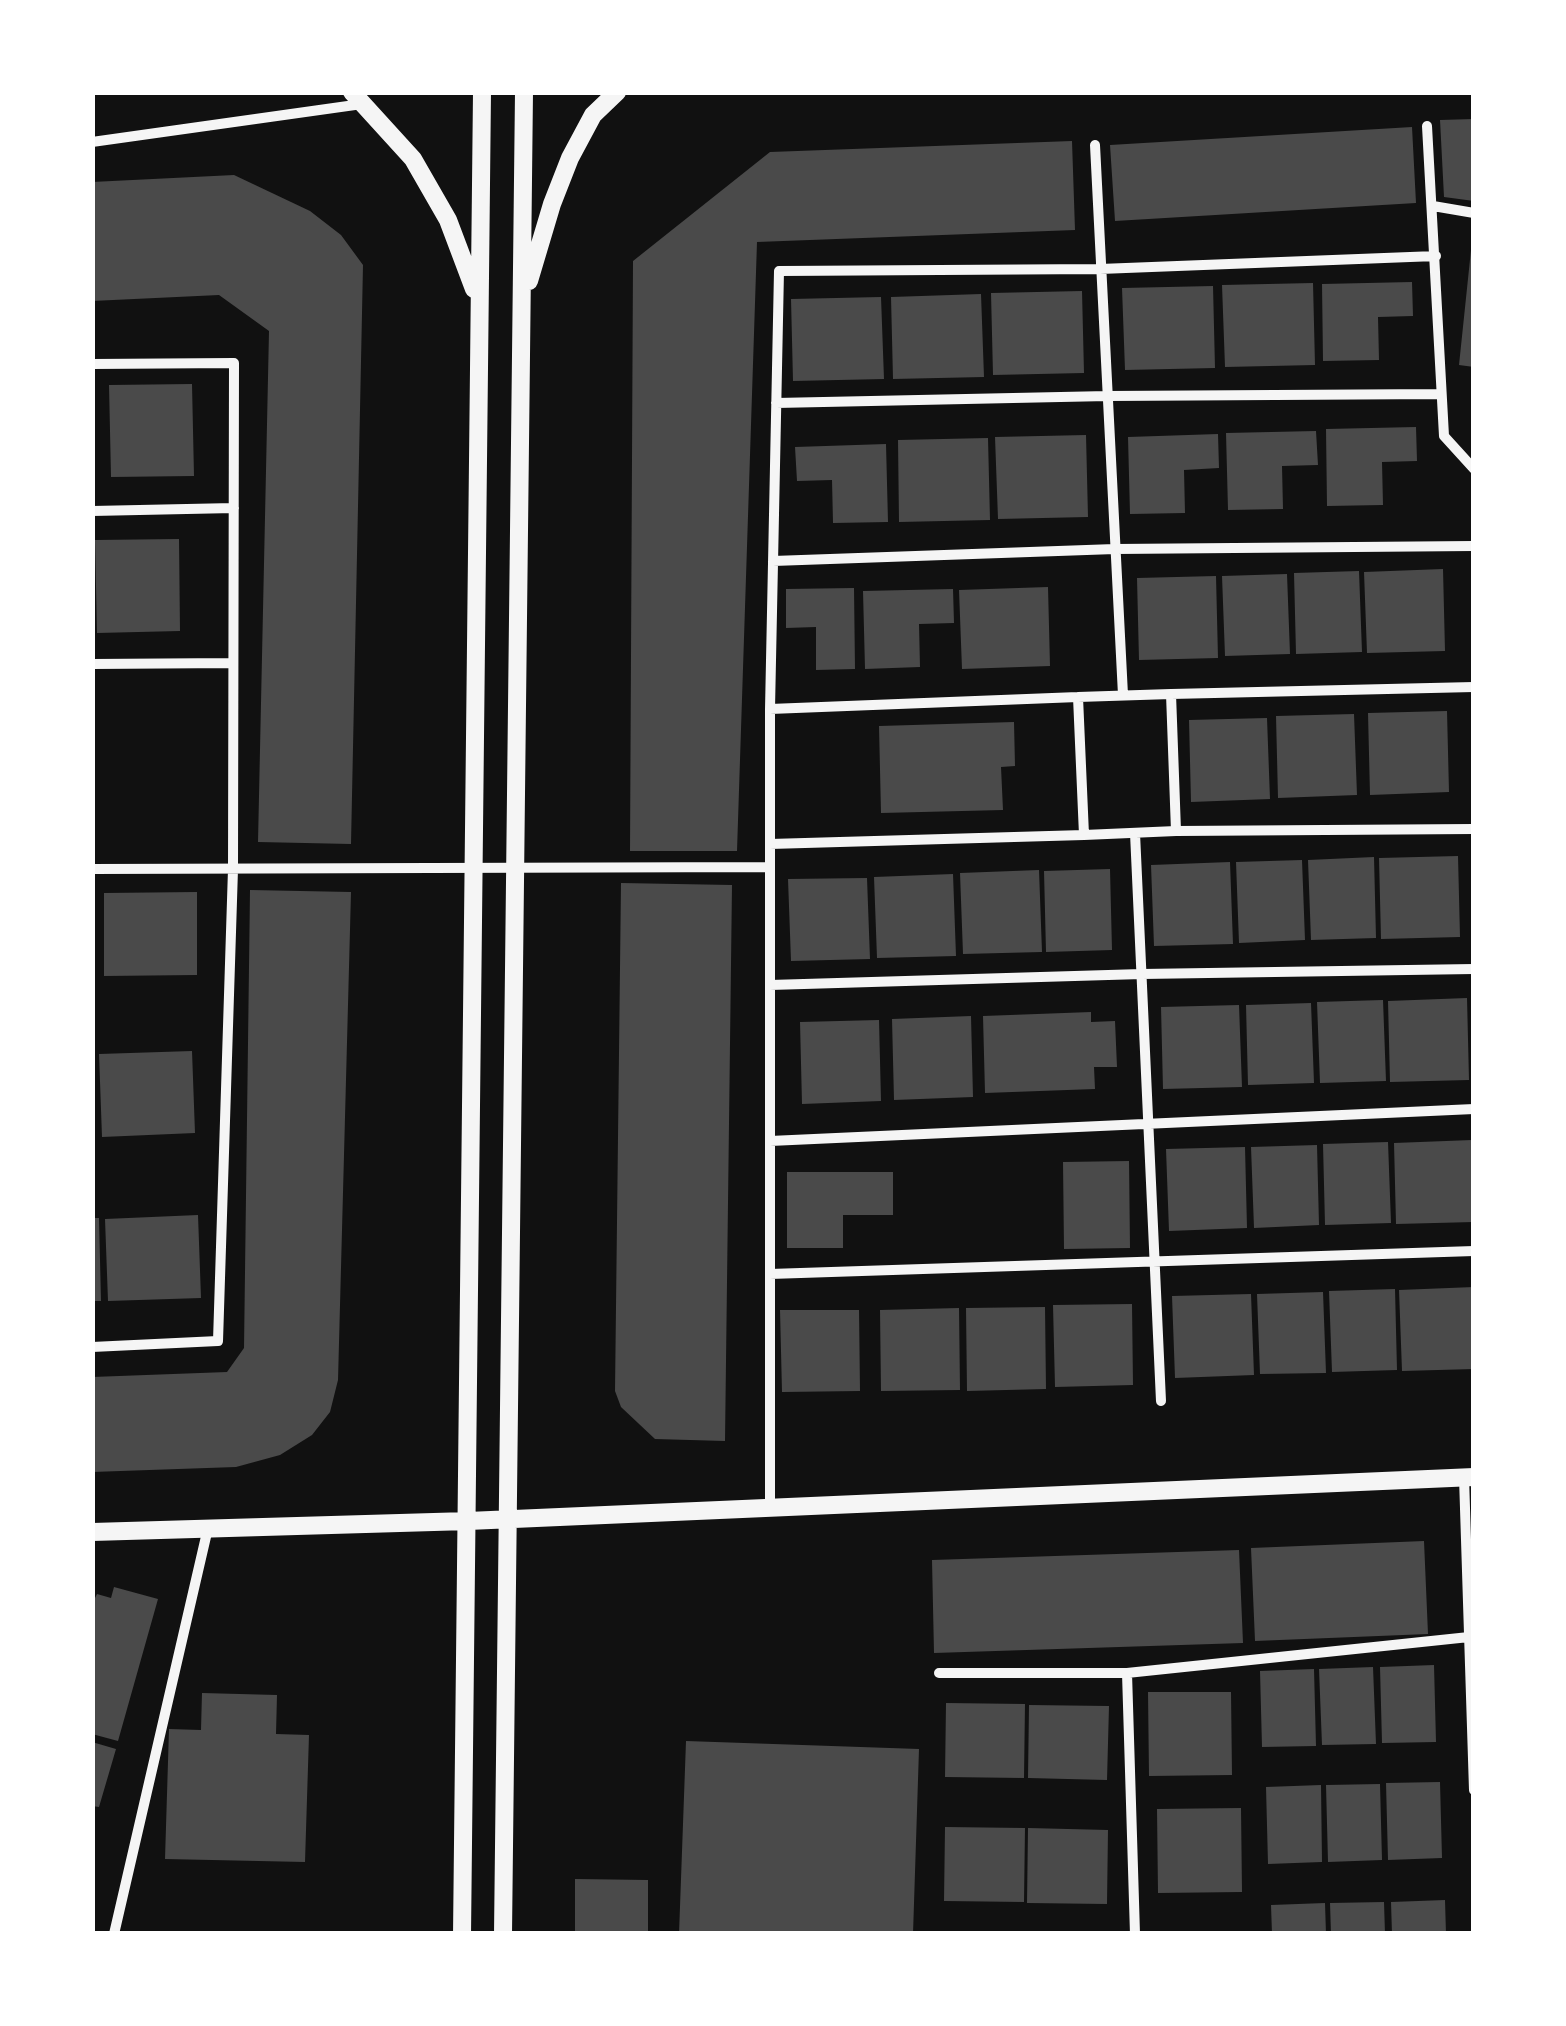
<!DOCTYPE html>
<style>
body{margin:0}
#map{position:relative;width:1566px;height:2026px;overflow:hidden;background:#111;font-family:Lora,serif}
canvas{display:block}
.frame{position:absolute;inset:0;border:95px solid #fff;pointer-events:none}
</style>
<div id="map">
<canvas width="1566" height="2026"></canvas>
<div class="frame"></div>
</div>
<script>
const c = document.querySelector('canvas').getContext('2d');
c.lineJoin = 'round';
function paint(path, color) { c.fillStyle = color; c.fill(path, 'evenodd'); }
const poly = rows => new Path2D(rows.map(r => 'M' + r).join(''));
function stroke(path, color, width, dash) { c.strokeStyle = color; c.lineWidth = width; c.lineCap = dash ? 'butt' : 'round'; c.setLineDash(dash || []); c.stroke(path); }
const building = poly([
 [1474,119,1474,201,1444,197,1440,120],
 [1412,127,1416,203,1115,221,1110,145],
 [1072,141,1075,230,757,242,737,851,630,851,633,261,770,152],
 [234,175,310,211,341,235,363,265,351,844,258,842,269,331,219,295,92,301,92,182],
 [1471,250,1474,250,1474,367,1459,365],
 [1412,282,1413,316,1378,317,1379,360,1323,361,1322,284],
 [1313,283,1315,365,1225,367,1222,285],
 [1213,286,1215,368,1125,370,1122,288],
 [1082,291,1084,373,993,375,991,293],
 [981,294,984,377,893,379,891,297],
 [881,297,884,379,793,381,791,299],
 [192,384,194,476,111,477,109,385],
 [1416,427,1417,461,1382,462,1383,505,1327,506,1326,429],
 [1316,431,1318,465,1282,466,1283,509,1228,510,1226,433],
 [1218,434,1219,468,1184,470,1185,513,1130,514,1128,437],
 [1086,435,1088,517,998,519,995,437],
 [988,438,990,520,899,522,898,440],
 [886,444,888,522,833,523,832,480,797,481,795,447],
 [179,539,180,631,97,633,95,540],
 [1443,569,1445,651,1367,653,1364,572],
 [1359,571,1362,652,1296,654,1294,573],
 [1287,574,1290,654,1225,656,1222,576],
 [1216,576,1218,658,1139,660,1137,578],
 [1048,587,1050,666,962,669,959,590],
 [854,588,855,669,816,670,816,627,786,628,786,589],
 [953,589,954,623,919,624,920,667,865,669,863,591],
 [1447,711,1449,792,1370,795,1368,713],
 [1354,714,1357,795,1278,798,1276,716],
 [1267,718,1270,799,1191,802,1189,720],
 [1014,722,1015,766,1001,767,1003,810,881,813,879,726],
 [1458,856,1460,937,1381,939,1379,858],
 [1374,857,1376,938,1311,940,1308,860],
 [1302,860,1305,940,1239,943,1236,862],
 [1230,862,1233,944,1154,946,1151,865],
 [1110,869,1112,950,1046,952,1044,871],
 [1039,870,1042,952,963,954,960,873],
 [953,874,956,956,877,958,874,877],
 [867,878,870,959,791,961,788,879],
 [621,883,732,885,725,1441,655,1439,621,1407,615,1391],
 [250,890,351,892,338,1380,330,1412,312,1435,280,1455,236,1467,92,1472,92,1377,227,1372,244,1348],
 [197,892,197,975,104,976,104,893],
 [1467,998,1469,1080,1390,1082,1388,1001],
 [1383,1000,1386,1081,1320,1083,1317,1002],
 [1311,1003,1314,1083,1248,1085,1246,1005],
 [1239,1005,1242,1087,1163,1089,1161,1007],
 [1091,1012,1091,1022,1115,1021,1117,1067,1094,1067,1095,1089,985,1093,983,1016],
 [971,1016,973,1097,894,1100,892,1019],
 [879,1020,881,1101,802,1104,800,1022],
 [192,1051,195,1133,102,1137,99,1054],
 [1472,1140,1474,1222,1396,1224,1394,1143],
 [1388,1142,1391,1223,1325,1225,1323,1144],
 [1317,1145,1319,1225,1254,1228,1251,1147],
 [1245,1147,1247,1228,1169,1231,1166,1149],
 [1129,1161,1130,1248,1064,1249,1063,1162],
 [787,1172,893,1172,893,1215,843,1215,843,1248,787,1248],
 [198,1215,201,1298,108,1301,105,1219],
 [92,1218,99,1218,101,1301,92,1301],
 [1474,1287,1474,1369,1402,1371,1399,1290],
 [1395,1289,1397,1370,1332,1372,1329,1291],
 [1323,1292,1326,1373,1260,1374,1257,1294],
 [1251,1294,1254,1375,1175,1378,1172,1296],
 [1132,1304,1133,1385,1055,1387,1053,1305],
 [1045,1307,1046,1389,967,1391,966,1308],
 [959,1308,960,1390,881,1391,880,1310],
 [780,1310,859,1310,860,1391,782,1392],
 [1424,1541,1428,1634,1255,1641,1251,1548],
 [1239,1550,1243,1643,934,1653,932,1560],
 [114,1587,158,1599,118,1741,92,1734,92,1604,97,1594,111,1598],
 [1434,1665,1436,1742,1382,1743,1380,1667],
 [1373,1667,1376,1744,1322,1745,1319,1669],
 [1314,1669,1316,1746,1262,1747,1260,1671],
 [1148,1692,1231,1692,1232,1775,1149,1776],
 [202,1693,277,1695,276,1734,309,1735,305,1862,165,1859,169,1729,201,1730],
 [946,1703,1025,1704,1024,1778,945,1777],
 [1029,1705,1109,1706,1107,1780,1028,1778],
 [686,1741,919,1749,913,1934,679,1934],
 [92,1742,116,1749,99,1807,92,1806],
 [1440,1782,1442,1858,1388,1860,1386,1783],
 [1380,1784,1382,1860,1328,1862,1326,1785],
 [1321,1785,1322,1862,1268,1864,1266,1787],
 [1241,1808,1242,1892,1158,1893,1157,1809],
 [945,1827,1025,1828,1024,1902,944,1901],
 [1028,1828,1108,1830,1107,1904,1027,1903],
 [575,1879,648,1880,648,1934,575,1934],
 [1445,1900,1446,1934,1392,1934,1391,1902],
 [1384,1902,1385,1934,1331,1934,1330,1903],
 [1325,1903,1326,1934,1272,1934,1271,1905]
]);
const minor = poly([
 [1427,126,1444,436,1474,469],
 [92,142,362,104],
 [1095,145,1123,695],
 [1433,206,1474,213],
 [92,364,234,363,233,869,218,1341,92,1347],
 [776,403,1108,396,1441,394],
 [92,511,234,508],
 [773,561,1115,549,1474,546],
 [92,664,233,663],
 [1171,694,1474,687],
 [770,709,1078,697,1171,694,1176,831,1084,835,1078,697],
 [1176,831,1474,829],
 [1135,833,1161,1401],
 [770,844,1084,835],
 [92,869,770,867],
 [770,985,1142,974,1474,969],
 [770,1141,1474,1109],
 [770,1274,1474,1251],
 [1464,1477,1474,1790],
 [770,1506,770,709,779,271,1100,269,1436,256],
 [939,1673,1127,1673,1469,1637],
 [1127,1673,1135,1934],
 [114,1934,208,1528]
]);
const tertiary = poly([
 [352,92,413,159,448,220,474,289],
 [529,281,552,204,570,158,593,115,617,92],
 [92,1532,468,1521,1474,1477],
 [462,1934,482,92],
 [503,1934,524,92]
]);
paint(building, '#4a4a4a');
stroke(minor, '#f5f5f5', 10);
stroke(tertiary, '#f5f5f5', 18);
</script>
